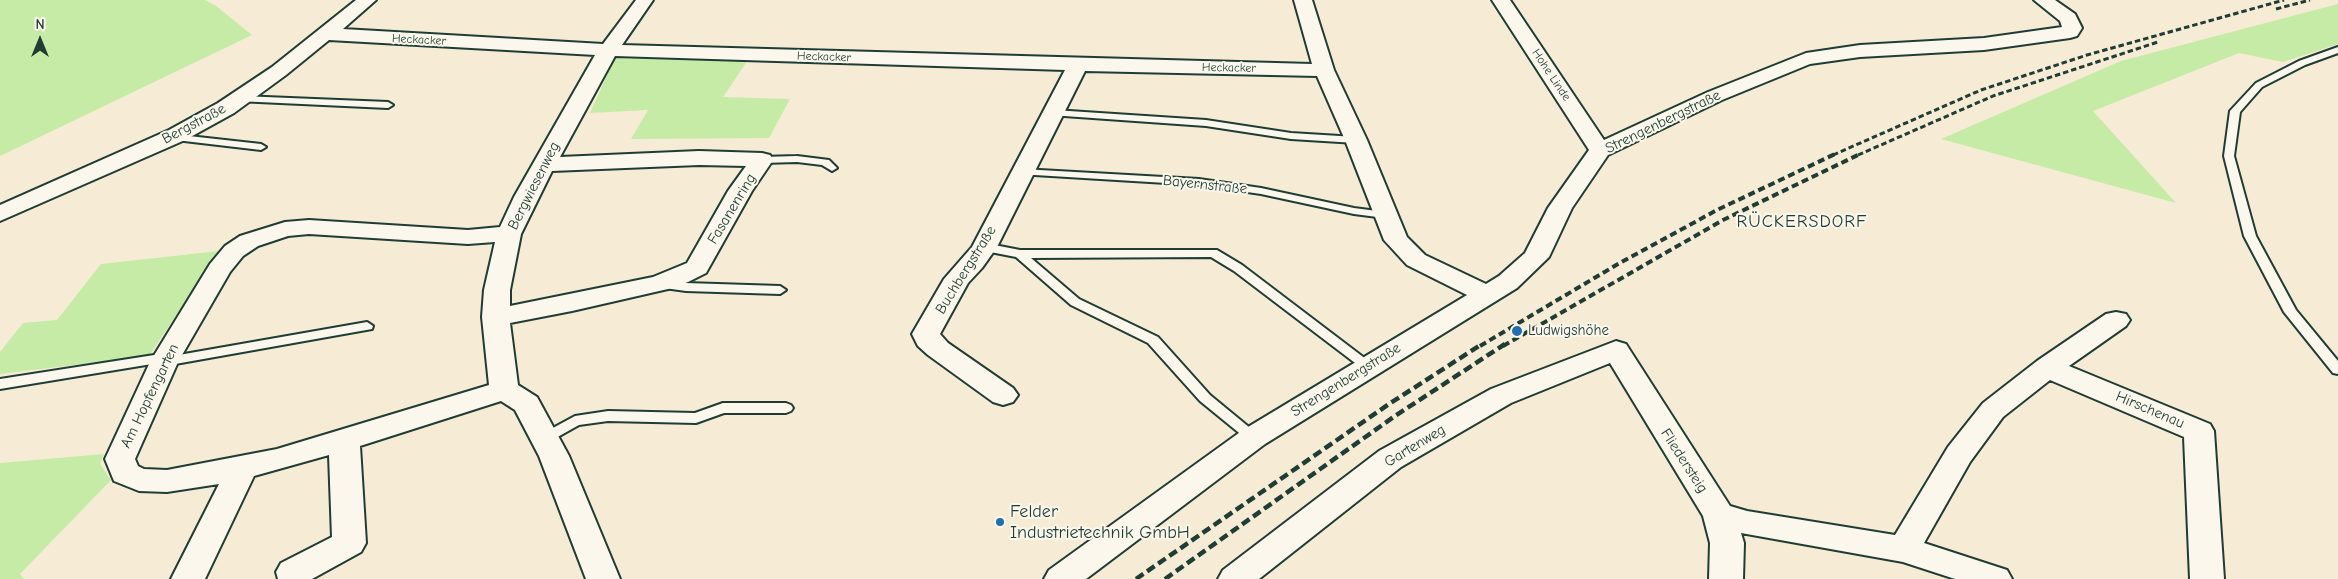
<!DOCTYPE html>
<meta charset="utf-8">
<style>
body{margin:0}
#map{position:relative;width:2338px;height:579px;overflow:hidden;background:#f6ebd5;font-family:"Comic Neue",sans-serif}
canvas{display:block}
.north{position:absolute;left:15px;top:15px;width:50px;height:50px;-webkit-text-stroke:4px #fbf7ec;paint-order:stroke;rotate:0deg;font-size:14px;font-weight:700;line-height:20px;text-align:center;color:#1f3d34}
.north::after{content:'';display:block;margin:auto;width:18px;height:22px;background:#1f3d34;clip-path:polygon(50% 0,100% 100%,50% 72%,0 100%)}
</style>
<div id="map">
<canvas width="2338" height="579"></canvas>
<div class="north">N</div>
</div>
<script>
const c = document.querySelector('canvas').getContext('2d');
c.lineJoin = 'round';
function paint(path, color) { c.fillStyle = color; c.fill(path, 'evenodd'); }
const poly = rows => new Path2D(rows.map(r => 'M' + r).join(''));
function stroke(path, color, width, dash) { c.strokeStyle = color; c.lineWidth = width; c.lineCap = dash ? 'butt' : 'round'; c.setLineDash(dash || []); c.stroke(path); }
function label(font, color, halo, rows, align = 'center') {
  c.font = font + ' "Comic Neue",sans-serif'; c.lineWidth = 4; c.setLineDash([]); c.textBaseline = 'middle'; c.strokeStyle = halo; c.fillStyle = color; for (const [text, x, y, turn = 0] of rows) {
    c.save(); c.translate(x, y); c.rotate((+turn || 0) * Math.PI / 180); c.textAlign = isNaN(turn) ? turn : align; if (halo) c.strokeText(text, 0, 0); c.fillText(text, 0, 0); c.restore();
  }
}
const green = poly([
 [0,0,205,0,216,6,252,35,0,156],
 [2338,4,2338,44,2283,62,2239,53,2093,111,2176,203,1941,139,2121,61],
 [615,58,748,60,723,97,790,99,769,138,631,139,648,110,590,113],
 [219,251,149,356,0,374,0,352,23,323,57,320,101,264],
 [104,454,100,464,111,480,20,574,24,579,0,579,0,463]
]);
const lane = poly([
 [2338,47,2338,53,2305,65,2262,87,2240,112,2234,156,2256,236,2296,310,2338,361,2338,374,2333,373,2284,312,2244,236,2224,156,2230,111,2256,83,2299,61,2338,47],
 [241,96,388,102,393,105,388,108,237,101,236,99,241,96],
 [1054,110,1206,120,1291,133,1356,137,1361,140,1356,143,1291,139,1206,126,1050,115,1049,113,1054,110],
 [171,134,261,144,266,147,261,150,167,139,166,137,171,134],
 [797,156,829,160,837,168,832,171,822,165,797,162,762,163,757,160,762,157,797,156],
 [1022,169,1199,179,1261,188,1354,208,1385,212,1391,215,1385,218,1354,214,1261,194,1199,185,1018,174,1017,172,1018,170,1022,169],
 [984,243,1020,250,1217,250,1242,265,1375,366,1373,369,1363,369,1234,271,1211,257,1031,258,1079,299,1158,337,1210,395,1261,437,1259,441,1249,441,1200,401,1148,343,1071,305,1016,257,980,250,978,247,980,244,984,243],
 [661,280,686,283,780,286,786,290,780,294,686,291,657,287,655,284,657,281,661,280],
 [367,322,373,326,372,329,164,366,158,363,0,389,0,379,167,353,173,356,367,322],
 [723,403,786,403,791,405,793,408,791,411,786,413,724,413,696,423,608,421,579,425,545,444,540,443,538,439,540,435,575,416,608,411,695,413,723,403]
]);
const street = poly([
 [356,0,376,0,343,29,603,44,636,0,653,0,622,45,1312,64,1294,0,1312,0,1334,70,1367,140,1407,237,1425,255,1486,284,1499,276,1525,253,1548,208,1589,150,1492,0,1510,0,1604,140,1708,92,1806,53,1860,45,1984,38,2062,27,2060,21,2034,0,2055,0,2075,14,2082,28,2077,36,2070,38,1984,50,1860,57,1810,64,1722,100,1608,155,1572,208,1549,257,1517,288,1265,444,1086,579,1044,579,1049,570,1243,430,1467,295,1407,265,1384,240,1345,140,1317,76,1085,71,997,247,982,268,968,283,940,334,948,343,1013,388,1018,395,1013,402,1003,405,993,402,928,355,918,346,912,334,944,279,972,247,1065,70,615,56,560,157,699,151,762,153,770,155,773,160,752,191,706,273,688,282,668,289,572,311,510,323,518,385,537,397,569,456,620,579,586,579,539,456,515,410,501,401,360,446,366,543,361,552,312,579,278,579,276,572,281,563,332,537,329,455,254,476,205,579,171,579,219,484,167,492,139,491,114,481,105,459,150,362,210,264,225,246,240,236,285,222,309,220,468,230,500,227,514,197,595,55,329,40,286,75,234,113,185,140,0,221,0,205,169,130,218,103,272,67,356,0],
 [699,165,746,166,728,191,687,263,653,277,510,306,510,290,521,234,552,171,699,165],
 [309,234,468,244,495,242,484,290,482,317,489,385,277,449,167,470,144,469,138,466,135,459,178,362,230,272,243,256,258,246,288,236,309,234],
 [2116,312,2126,314,2130,320,2126,326,2069,366,2210,424,2214,431,2224,579,2190,579,2184,437,2050,380,2003,417,1970,462,1924,543,2007,570,2012,579,1955,579,1903,562,1741,533,1744,543,1743,579,1709,579,1710,543,1703,516,1610,363,1511,403,1401,467,1259,579,1218,579,1223,570,1379,451,1491,389,1616,341,1626,344,1730,506,1747,511,1895,535,1948,447,1983,403,2037,361,2106,314,2116,312]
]);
const railFar2 = poly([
 [2276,9,2310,0],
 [1833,155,1981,90,2087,55,2284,0],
 [1858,155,1993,96,2158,42]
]);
const railFar1 = poly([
 [1480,346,1618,264,1717,210,1835,154],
 [1503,346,1723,220,1860,154]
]);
const rail = poly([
 [1136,579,1389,404,1482,344],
 [1165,579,1395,416,1505,344]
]);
const markers = [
 [1517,331,6,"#1f6fb2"],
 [1000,522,5,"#1f6fb2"]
];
const farStreetnames = [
 ["Heckacker",419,40,3],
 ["Heckacker",824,57,2],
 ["Heckacker",1229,68,1],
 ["Hohe Linde",1551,75,56]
];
const streetNames = [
 ["Strengenbergstraße",1663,122,-26],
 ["Bergstraße",194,124,-28],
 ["Bayernstraße",1205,185,6],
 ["Bergwiesenweg",534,186,-63],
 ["Fasanenring",732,209,-59],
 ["Buchbergstraße",966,270,-58],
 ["Strengenbergstraße",1346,380,-32],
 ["Am Hopfengarten",150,396,-64],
 ["Hirschenau",2150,410,23],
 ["Gartenweg",1415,446,-31],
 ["Fliedersteig",1684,461,57]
];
const poiNames = [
 ["Ludwigshöhe",1528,331]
];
const quarterNames = [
 ["RÜCKERSDORF",1802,222]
];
const nearPoinames = [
 ["Felder",1010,512],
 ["Industrietechnik GmbH",1010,533]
];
paint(green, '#c5eba6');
stroke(lane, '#1f3d34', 4);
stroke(street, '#1f3d34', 4);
paint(lane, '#fbf7ec');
paint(street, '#fbf7ec');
stroke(railFar2, '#1f3d34', 3, [5.5, 3]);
stroke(railFar1, '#1f3d34', 4, [7, 4]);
stroke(rail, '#1f3d34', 4.5, [9, 4.5]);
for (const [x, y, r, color] of markers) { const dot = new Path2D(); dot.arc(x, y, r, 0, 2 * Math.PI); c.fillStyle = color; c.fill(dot); stroke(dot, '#fbf7ec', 2); }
label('12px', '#1f3d34', '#fbf7ec', farStreetnames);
label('15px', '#1f3d34', '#fbf7ec', streetNames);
label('15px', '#1f3d34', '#fbf7ec', poiNames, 'left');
c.letterSpacing = '1px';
label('18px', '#1f3d34', '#fbf7ec', quarterNames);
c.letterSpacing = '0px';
label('18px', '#1f3d34', '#fbf7ec', nearPoinames, 'left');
</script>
